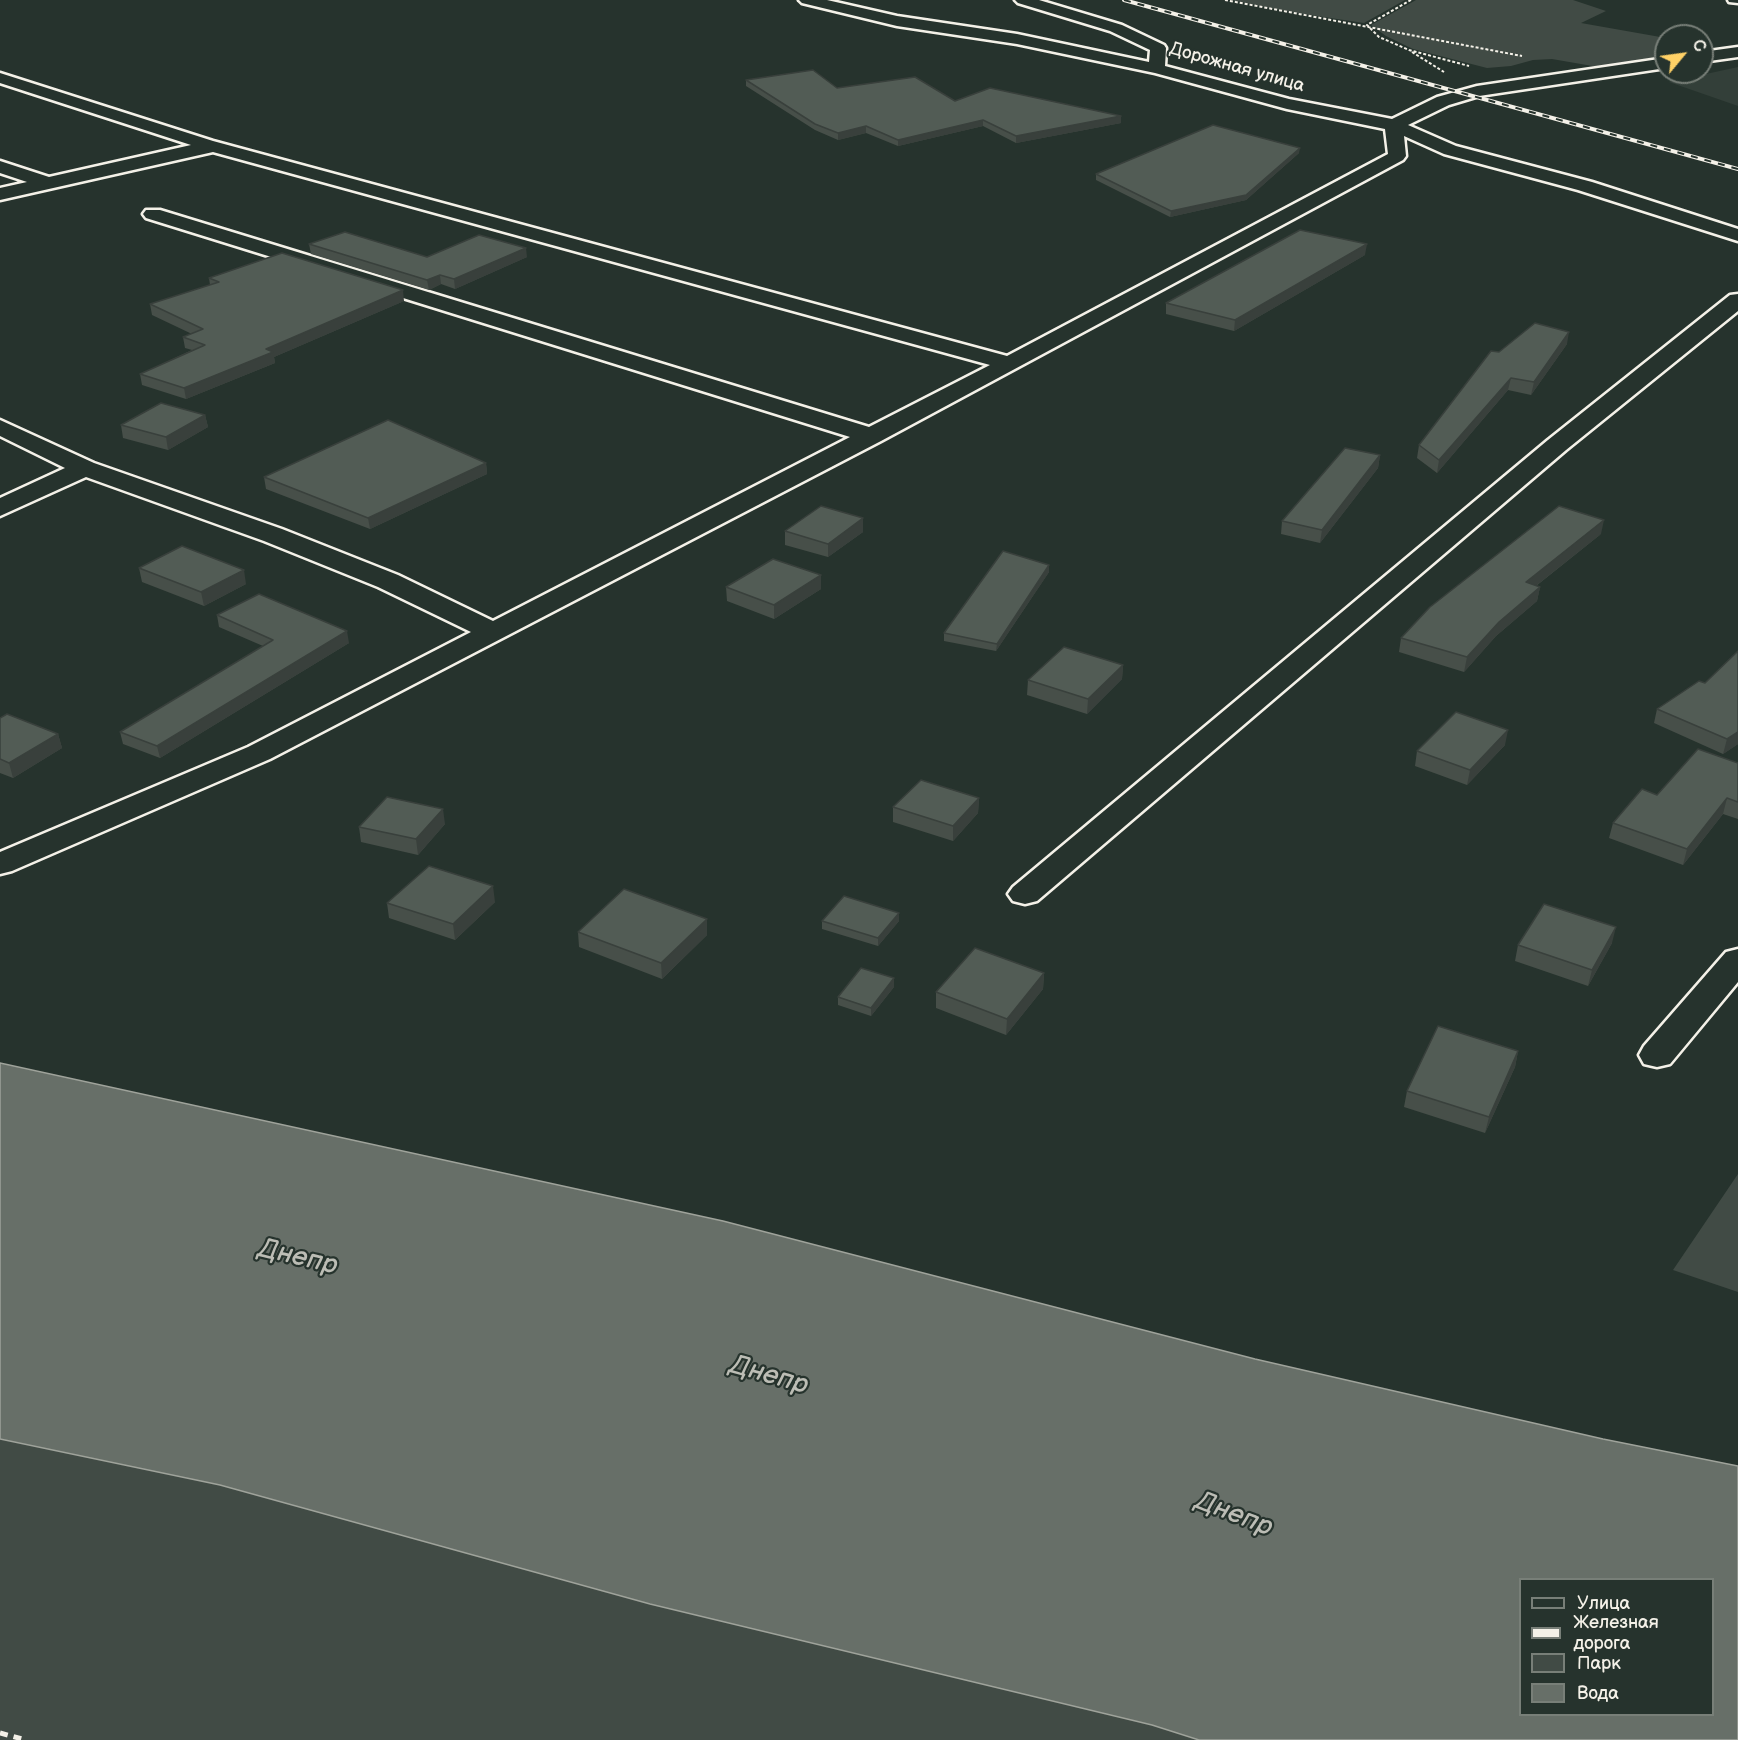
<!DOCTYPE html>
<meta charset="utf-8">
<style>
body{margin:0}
#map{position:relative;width:1738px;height:1740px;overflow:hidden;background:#26332d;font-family:"Balsamiq Sans",sans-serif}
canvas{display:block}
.legend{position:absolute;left:1519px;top:1578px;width:195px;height:138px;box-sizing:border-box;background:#26332d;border:2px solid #787f78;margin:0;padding:8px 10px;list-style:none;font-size:18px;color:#f4f1e8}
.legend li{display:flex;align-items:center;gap:12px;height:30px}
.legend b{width:30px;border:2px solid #787f78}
.north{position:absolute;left:1654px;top:24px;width:60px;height:60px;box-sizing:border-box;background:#26332d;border:2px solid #787f78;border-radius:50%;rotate:61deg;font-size:16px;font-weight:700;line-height:24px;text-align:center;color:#f4f1e8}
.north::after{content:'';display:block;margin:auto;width:21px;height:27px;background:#ffd166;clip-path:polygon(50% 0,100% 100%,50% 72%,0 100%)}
</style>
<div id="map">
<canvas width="1738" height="1740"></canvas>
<ul class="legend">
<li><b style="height:8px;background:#26332d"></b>Улица</li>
<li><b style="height:8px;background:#f4f1e8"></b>Железная дорога</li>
<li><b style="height:16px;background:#414b45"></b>Парк</li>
<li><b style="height:16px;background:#676f68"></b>Вода</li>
</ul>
<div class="north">С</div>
</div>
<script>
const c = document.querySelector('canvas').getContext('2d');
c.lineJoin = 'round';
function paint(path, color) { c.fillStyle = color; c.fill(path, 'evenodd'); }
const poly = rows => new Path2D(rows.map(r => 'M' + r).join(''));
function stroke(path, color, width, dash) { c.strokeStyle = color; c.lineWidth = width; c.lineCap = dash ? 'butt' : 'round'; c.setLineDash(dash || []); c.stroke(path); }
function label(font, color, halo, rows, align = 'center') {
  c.font = font + ' "Balsamiq Sans",sans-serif'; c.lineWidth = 4.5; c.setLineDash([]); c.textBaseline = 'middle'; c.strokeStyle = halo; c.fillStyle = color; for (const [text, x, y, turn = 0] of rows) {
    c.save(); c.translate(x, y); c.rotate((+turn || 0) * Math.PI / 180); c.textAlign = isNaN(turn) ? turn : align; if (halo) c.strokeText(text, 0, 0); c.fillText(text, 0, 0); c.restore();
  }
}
const built = poly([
 [1738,67,1738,106,1669,82]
]);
const green = poly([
 [1231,0,1405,0,1364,23,1290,12],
 [1416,0,1573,0,1606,11,1581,23,1666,38,1666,59,1604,68,1552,59,1533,60,1511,66,1487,68,1413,49,1386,36,1371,25],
 [1738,1174,1738,1292,1673,1270],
 [0,1439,220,1485,650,1604,1152,1725,1199,1740,0,1740]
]);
const water = poly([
 [0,1063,723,1221,1255,1359,1603,1439,1738,1466,1738,1740,1199,1740,1152,1725,650,1604,220,1485,0,1439,0,1063],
 [1520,1580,1712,1580,1712,1714,1520,1714,1520,1580]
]);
const pathFar1 = poly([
 [1225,0,1522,56],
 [1411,0,1367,25,1379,37,1409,50,1469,66],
 [1412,52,1444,72]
]);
const path = poly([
 [0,1733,26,1740]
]);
const service = poly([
 [1728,0,1738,0,1738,3,1729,2,1728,0]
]);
const minor = poly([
 [799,0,827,0,897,16,1017,34,1149,62,1150,50,1110,31,1018,3,1015,0,1039,0,1122,25,1164,45,1166,48,1165,66,1289,99,1392,119,1437,97,1477,86,1666,58,1666,68,1479,96,1449,105,1408,125,1456,146,1592,182,1738,229,1738,241,1578,190,1444,154,1404,136,1406,156,1403,160,881,441,270,759,12,871,0,874,0,852,248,747,471,632,378,587,264,541,86,477,0,516,0,498,65,468,0,436,0,420,94,463,282,529,398,575,493,621,850,437,146,218,143,214,146,210,160,210,869,427,990,365,213,152,0,200,0,188,27,182,0,173,0,161,49,177,191,145,0,83,0,73,213,141,1007,356,1388,154,1385,129,1287,109,1155,73,1017,44,897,26,802,3,799,0],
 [1738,47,1738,57,1702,62,1702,52,1738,47],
 [1738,294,1738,311,1566,450,1037,901,1025,904,1013,901,1008,894,1013,887,1548,440,1730,295,1738,294],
 [1738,949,1738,982,1670,1064,1657,1067,1644,1064,1639,1055,1644,1046,1726,952,1738,949]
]);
const rail = poly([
 [1124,0,1738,169]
]);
const wall = poly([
 [746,80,837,88,955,101,1121,123,1016,143,983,126,898,146,866,133,838,140,815,130,746,86],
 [1299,153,1246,200,1170,217,1096,180,1096,174],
 [309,244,427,257,527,257,455,289,441,284,429,290,311,254],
 [1365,255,1234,331,1166,314,1166,303],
 [209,278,404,301,274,357,275,363,186,399,142,385,140,374,192,350,185,348,183,337,192,334,152,315,150,304,210,285],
 [1567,344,1531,395,1508,390,1437,473,1417,458,1419,445,1499,352],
 [205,415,208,427,168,450,123,438,121,425],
 [1380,455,1378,468,1320,543,1281,534,1282,521],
 [486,463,487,474,370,529,266,489,264,477],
 [863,518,863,532,828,557,785,545,785,531],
 [1601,534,1536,586,1540,587,1537,601,1496,636,1464,672,1399,652,1401,638],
 [1049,565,1049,572,996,651,944,641,944,633],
 [139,568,246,584,204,606,142,582],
 [726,587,821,589,774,619,727,601],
 [217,615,349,643,160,758,123,744,120,732,263,646,219,627],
 [1123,665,1122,679,1087,714,1027,695,1028,680],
 [1705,683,1738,744,1723,754,1654,723,1657,709],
 [0,718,58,734,62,748,13,778,0,773],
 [1505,745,1467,785,1415,766,1417,751],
 [1738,763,1738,819,1723,814,1683,865,1609,838,1613,823,1657,795],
 [979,798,978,813,953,841,893,822,893,807],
 [445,824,418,855,361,842,359,827],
 [495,902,455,940,389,918,387,903],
 [899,913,899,921,878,946,822,929,822,921],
 [707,919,707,935,662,979,579,947,578,932],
 [1612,943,1588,986,1515,961,1518,945],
 [1044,973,1043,989,1006,1035,936,1008,936,992],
 [894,987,871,1016,838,1005,838,997],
 [1518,1051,1515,1067,1485,1133,1404,1107,1407,1091]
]);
const shadedWall = poly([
 [1121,116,1121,123,1016,143,1016,136],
 [983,120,983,126,898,146,898,140],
 [866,126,866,133,838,140,838,133],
 [1300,148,1299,153,1246,200,1170,217,1171,211],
 [1367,244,1365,255,1234,331,1235,320],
 [526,248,527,257,455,289,454,279],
 [440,275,441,284,429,290,427,280],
 [403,290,404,301,274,357,275,363,186,399,184,388,266,349],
 [1569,332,1567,344,1531,395,1534,382],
 [1511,378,1508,390,1437,473,1439,460],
 [205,415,208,427,168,450,166,437],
 [1380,455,1378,468,1320,543,1322,530],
 [486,463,487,474,370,529,368,518],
 [863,518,863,532,828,557,828,544],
 [1604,520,1601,534,1523,596,1526,582],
 [1049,565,1049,572,996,651,997,644],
 [244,570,246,584,204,606,201,592],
 [821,575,821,589,774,619,774,605],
 [1540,587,1537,601,1496,636,1464,672,1467,657,1499,622],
 [347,631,349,643,160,758,157,746],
 [1123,665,1122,679,1087,714,1088,699],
 [1508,730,1505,745,1467,785,1470,770],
 [1738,732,1738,744,1723,754,1727,739],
 [58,734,62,748,13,778,9,763],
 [979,798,978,813,953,841,953,826],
 [1727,798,1723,814,1683,865,1687,849],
 [443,809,445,824,418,855,416,839],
 [493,886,495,902,455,940,453,924],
 [899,913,899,921,878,946,878,938],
 [707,919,707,935,662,979,661,963],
 [1616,927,1612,943,1588,986,1592,970],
 [1044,973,1043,989,1006,1035,1007,1019],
 [894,978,894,987,871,1016,871,1008],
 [1518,1051,1515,1067,1485,1133,1489,1117]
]);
const building = poly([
 [813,70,837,88,915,77,955,101,990,88,1121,116,1016,136,983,120,898,140,866,126,838,133,815,124,746,80,813,70],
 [1213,125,1300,148,1246,195,1171,211,1096,174,1213,125],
 [1300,230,1367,244,1235,320,1166,303,1300,230],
 [345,232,427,257,479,235,526,248,454,279,440,275,427,280,309,244,345,232],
 [282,253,403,290,266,349,273,352,184,388,140,374,205,345,183,337,203,329,150,304,219,282,209,278,282,253],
 [1535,323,1569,332,1534,382,1511,378,1439,460,1419,445,1491,351,1499,352,1535,323],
 [161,403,205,415,166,437,121,425,161,403],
 [388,420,486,463,368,518,264,477,388,420],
 [1345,448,1380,455,1322,530,1282,521,1345,448],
 [821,506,863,518,828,544,785,531,821,506],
 [1559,506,1604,520,1526,582,1540,587,1499,622,1467,657,1401,638,1430,607,1559,506],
 [182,546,244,570,201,592,139,568,182,546],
 [1003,551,1049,565,997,644,944,633,1003,551],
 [773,559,821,575,774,605,726,587,773,559],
 [259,594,347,631,157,746,120,732,273,640,217,615,259,594],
 [1064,647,1123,665,1088,699,1028,680,1064,647],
 [1738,651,1738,732,1727,739,1657,709,1699,681,1705,683,1738,651],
 [1456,712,1508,730,1470,770,1417,751,1456,712],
 [7,714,58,734,9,763,0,759,0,718,7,714],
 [1698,749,1738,763,1738,802,1727,798,1687,849,1613,823,1642,789,1657,795,1698,749],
 [921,780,979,798,953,826,893,807,921,780],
 [387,797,443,809,416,839,359,827,387,797],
 [429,866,493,886,453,924,387,903,429,866],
 [624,889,707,919,661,963,578,932,624,889],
 [844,896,899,913,878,938,822,921,844,896],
 [1544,904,1616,927,1592,970,1518,945,1544,904],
 [975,948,1044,973,1007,1019,936,992,975,948],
 [861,968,894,978,871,1008,838,997,861,968],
 [1438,1026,1518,1051,1489,1117,1407,1091,1438,1026]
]);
const farStreetnames = [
 ["Дорожная улица",1237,68,16]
];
const nearWaternames = [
 ["Днепр",298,1258,13],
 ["Днепр",769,1376,16],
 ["Днепр",1234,1515,21]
];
paint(built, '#333f39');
paint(green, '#414b45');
paint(water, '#676f68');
stroke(water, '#9fa39b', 1.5);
stroke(service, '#f4f1e8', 5);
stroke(minor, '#f4f1e8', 5);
stroke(pathFar1, '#f4f1e8', 2, [3, 2]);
stroke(path, '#f4f1e8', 5, [8, 6]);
paint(service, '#26332d');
paint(minor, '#26332d');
stroke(rail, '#f4f1e8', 4);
stroke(rail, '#26332d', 2, [7]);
paint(wall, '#474f49');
paint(shadedWall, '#39403c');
paint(building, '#525c55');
stroke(building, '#39403c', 1.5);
label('18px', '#f4f1e8', '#26332d', farStreetnames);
label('italic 27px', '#bcbdb5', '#26332d', nearWaternames);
</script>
